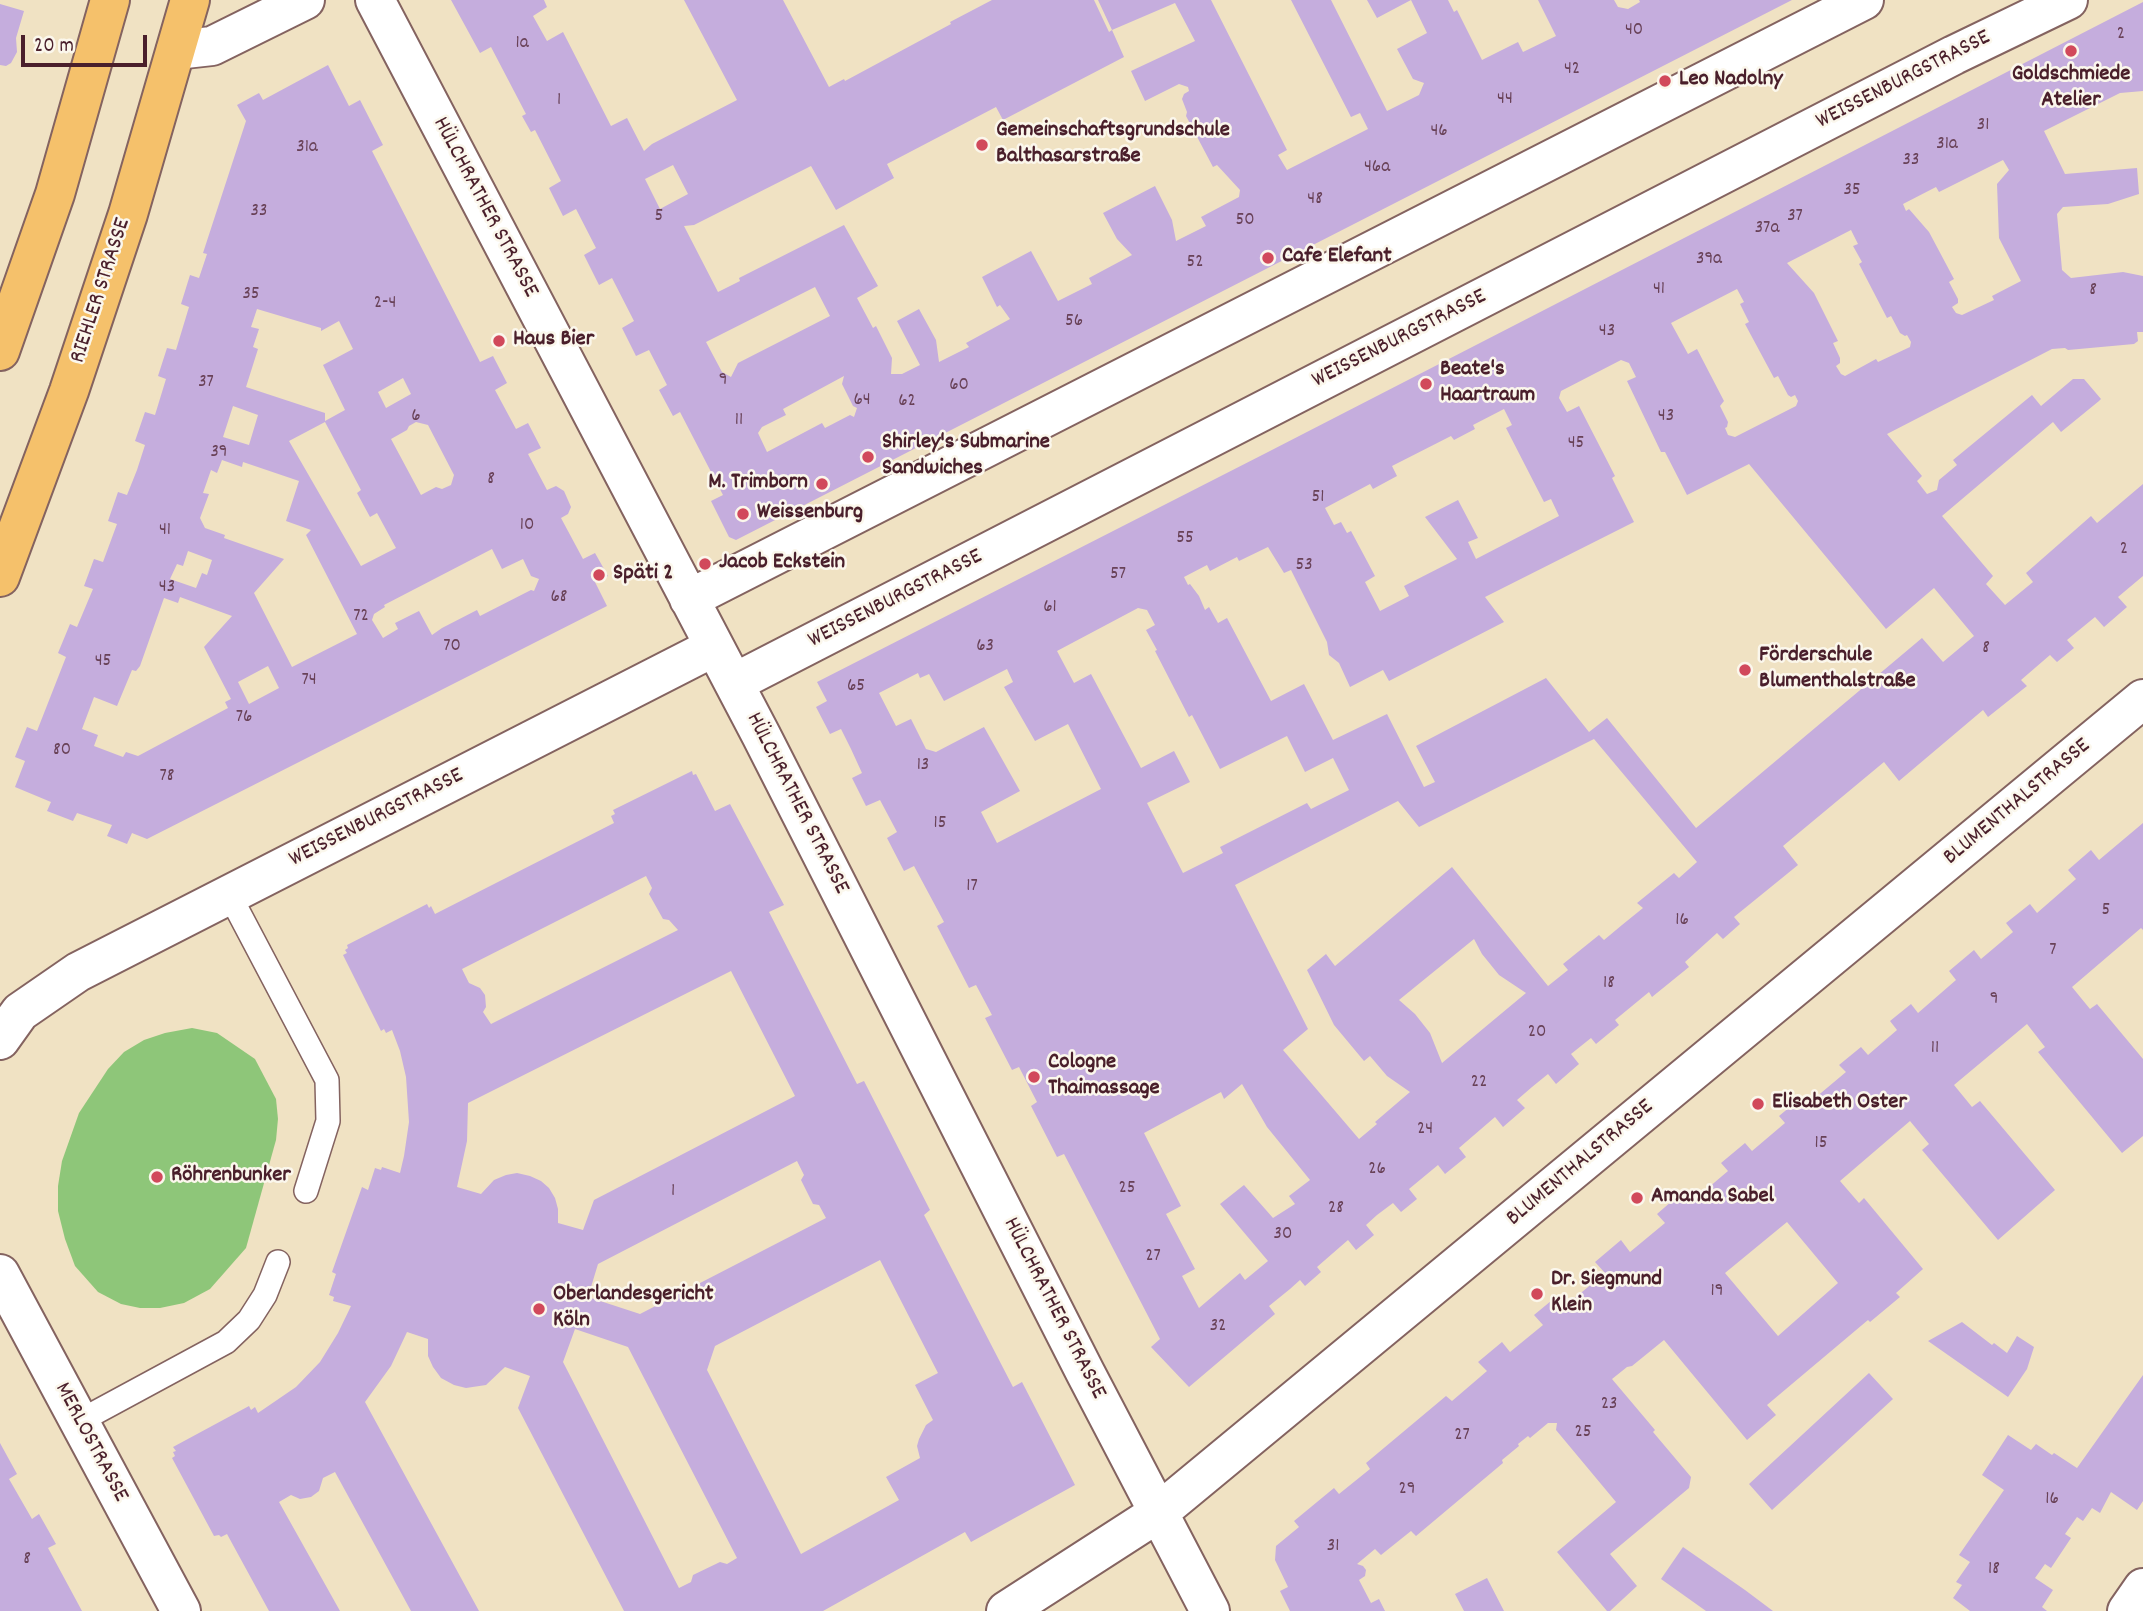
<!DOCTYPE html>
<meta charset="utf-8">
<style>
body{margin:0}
#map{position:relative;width:2143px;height:1611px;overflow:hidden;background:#f0e2c3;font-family:Dekko,sans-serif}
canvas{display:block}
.scale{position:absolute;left:21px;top:35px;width:126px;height:32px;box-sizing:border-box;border:4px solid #4a1f2b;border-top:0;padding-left:9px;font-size:21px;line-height:24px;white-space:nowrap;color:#4a1f2b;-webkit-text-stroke:5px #fbf7ec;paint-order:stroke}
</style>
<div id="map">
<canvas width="2143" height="1611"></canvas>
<div class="scale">20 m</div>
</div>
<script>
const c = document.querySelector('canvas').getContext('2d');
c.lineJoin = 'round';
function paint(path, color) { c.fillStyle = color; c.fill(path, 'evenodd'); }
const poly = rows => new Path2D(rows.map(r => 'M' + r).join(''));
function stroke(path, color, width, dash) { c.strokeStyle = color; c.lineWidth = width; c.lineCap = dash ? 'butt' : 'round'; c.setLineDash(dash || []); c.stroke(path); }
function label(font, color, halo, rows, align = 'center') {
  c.font = font + ' Dekko,sans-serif'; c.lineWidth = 5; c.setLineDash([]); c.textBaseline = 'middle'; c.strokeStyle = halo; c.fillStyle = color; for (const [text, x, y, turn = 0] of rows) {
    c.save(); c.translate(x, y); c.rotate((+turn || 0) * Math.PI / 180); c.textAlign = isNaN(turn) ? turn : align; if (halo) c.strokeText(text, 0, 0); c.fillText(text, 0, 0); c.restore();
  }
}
const green = poly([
 [192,1028,217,1033,255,1059,276,1099,278,1119,276,1140,246,1248,210,1289,184,1303,160,1308,140,1308,121,1304,98,1292,75,1266,65,1239,58,1211,58,1186,62,1161,79,1113,108,1069,124,1052,144,1040,165,1033]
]);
const building = poly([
 [451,0,544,0,547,7,533,16,547,41,563,32,611,126,627,118,644,151,652,144,737,100,684,0,783,0,829,87,844,79,845,81,951,24,950,22,992,0,1094,0,1109,32,1112,30,1124,57,1003,120,996,107,887,164,894,178,836,210,811,166,694,225,684,226,718,292,740,281,739,278,844,225,878,286,857,298,873,328,876,326,892,358,891,374,902,374,920,365,897,321,919,309,936,340,939,362,969,347,966,343,1010,319,1000,305,997,307,982,277,1031,251,1058,301,1092,284,1089,278,1132,255,1117,239,1103,213,1155,186,1172,220,1176,241,1206,226,1201,217,1239,197,1240,190,1217,165,1213,167,1186,116,1187,112,1182,99,1184,94,1189,91,1188,87,1179,84,1145,101,1131,71,1195,41,1175,3,1112,30,1098,0,1211,0,1287,150,1278,155,1287,170,1368,129,1360,113,1351,117,1291,0,1331,0,1387,111,1419,95,1424,83,1413,79,1397,49,1427,33,1411,0,1377,18,1367,0,1448,0,1454,12,1457,10,1482,60,1518,42,1523,52,1556,36,1538,0,1614,0,1618,7,1628,9,1640,2,1639,0,1792,0,736,540,729,537,711,501,723,495,680,412,673,416,659,390,667,385,649,350,636,356,622,328,634,321,612,278,599,285,584,255,596,248,576,209,563,216,549,188,561,181,535,130,531,132,522,116,526,114,491,47,480,53],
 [673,165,688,194,660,209,645,179],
 [815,287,830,316,738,363,731,377,722,372,706,342],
 [844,376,842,384,853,406,857,408,854,417,850,415,825,428,822,423,767,452,758,433,762,427,786,415,783,409],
 [2143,2,2143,91,2120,93,2044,131,2065,174,2137,168,2139,194,2108,204,2063,207,2057,214,2062,270,2071,278,2123,272,2143,276,2143,332,2137,332,2138,341,2134,344,2068,350,2065,348,2052,349,1887,434,1922,476,1917,481,1927,494,1937,490,1939,480,1957,465,1953,460,2032,395,2041,406,2073,379,2084,379,2101,399,2099,401,2061,432,2053,422,1942,516,1993,576,1986,584,2005,605,2033,582,2026,573,2091,516,2097,523,2143,484,2143,576,2118,597,2127,607,2104,627,2095,617,2067,640,2074,648,2057,662,2050,655,2021,680,2027,686,1988,717,1983,710,1899,781,1884,762,1783,846,1798,865,1734,917,1740,924,1723,939,1717,933,1685,962,1689,967,1652,997,1649,992,1615,1020,1619,1025,1596,1044,1591,1038,1571,1054,1579,1064,1556,1084,1548,1074,1532,1087,1517,1100,1525,1108,1503,1127,1495,1117,1459,1148,1466,1157,1445,1174,1438,1165,1409,1189,1417,1199,1401,1212,1393,1203,1377,1215,1366,1225,1374,1235,1356,1250,1348,1240,1317,1267,1321,1272,1305,1286,1300,1280,1290,1289,1269,1306,1275,1314,1189,1387,1151,1347,1160,1339,1064,1154,1057,1157,1031,1106,1037,1102,1019,1067,1012,1070,985,1018,992,1015,976,985,969,988,937,926,944,922,914,866,904,871,887,838,897,832,880,800,866,806,852,778,862,773,851,749,841,729,830,734,816,707,827,701,817,682,1268,452],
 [2003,160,2009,170,1997,184,1999,238,2021,281,1992,296,1994,300,1962,315,1956,313,1952,307,1958,303,1958,299,1949,282,1954,279,1929,232,1909,209,1906,211,1903,204,1936,187,1939,192],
 [1851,230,1858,244,1853,246,1862,262,1859,264,1887,318,1891,316,1900,333,1905,336,1907,335,1911,342,1910,347,1878,362,1876,359,1845,376,1841,374,1836,366,1840,363,1840,358,1833,343,1838,341,1814,293,1787,263],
 [1737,289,1744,302,1740,304,1749,322,1745,324,1774,378,1778,376,1788,395,1791,397,1795,395,1798,401,1796,406,1735,437,1728,435,1725,428,1727,427,1728,422,1720,406,1724,401,1697,349,1688,354,1671,323],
 [1621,360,1629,363,1636,377,1627,381,1661,452,1665,452,1687,495,1749,464,1886,629,1934,588,1974,636,1943,662,1922,638,1696,828,1607,718,1589,732,1546,678,1416,746,1435,782,1424,787,1387,714,1333,740,1304,684,1271,701,1227,618,1218,623,1209,607,1205,610,1199,596,1190,584,1188,585,1184,577,1207,565,1210,571,1237,557,1239,561,1268,547,1284,573,1291,570,1327,642,1329,655,1339,663,1350,687,1383,670,1389,681,1504,622,1485,597,1634,522,1612,478,1615,476,1579,406,1567,412,1559,398,1561,391],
 [1504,409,1512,425,1506,428,1544,502,1551,499,1559,516,1476,559,1468,542,1478,538,1458,500,1425,517,1457,559,1404,586,1409,596,1380,611,1365,582,1375,576,1351,531,1347,533,1341,522,1334,525,1325,508,1370,484,1373,489,1397,476,1392,466,1451,436,1454,440,1475,429,1473,425],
 [1138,608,1147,610,1155,625,1146,630,1157,650,1155,651,1189,717,1192,715,1220,769,1287,736,1305,772,1333,758,1349,790,1311,809,1307,803,1220,847,1223,853,1183,873,1147,803,1190,782,1174,751,1141,768,1091,674,1074,683,1057,651],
 [1007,669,1013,682,1004,687,1035,741,1068,724,1101,789,997,843,981,812,1020,791,984,727,936,752,926,749,911,719,896,726,879,693,918,673,920,678,929,674,944,701],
 [1594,739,1697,862,1679,878,1674,873,1637,903,1643,908,1622,925,1604,940,1599,935,1563,964,1568,970,1548,986,1452,867,1335,966,1326,954,1307,970,1334,1025,1364,1061,1370,1056,1387,1076,1410,1092,1375,1122,1377,1124,1359,1139,1283,1050,1308,1029,1235,885,1398,801,1419,827],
 [1474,939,1482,954,1499,975,1526,993,1442,1063,1430,1033,1415,1014,1399,1000],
 [1242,1084,1267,1127,1310,1180,1289,1196,1295,1204,1273,1218,1244,1185,1220,1204,1268,1261,1245,1280,1240,1273,1199,1308,1182,1276,1195,1269,1166,1214,1181,1206,1144,1133,1221,1092,1224,1099],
 [0,4,24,11,16,38,17,52,11,63,6,66,0,65],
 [328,65,349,106,360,100,383,145,372,151,480,362,493,356,507,383,495,390,516,429,528,423,541,448,528,454,547,490,556,486,564,491,571,507,568,514,561,518,583,559,595,553,608,576,595,582,607,606,147,839,132,833,127,844,107,836,112,825,77,813,73,821,47,811,51,802,15,787,25,761,15,757,27,727,37,731,66,657,58,653,70,624,77,627,93,589,84,586,94,559,103,562,117,524,108,521,118,492,127,495,137,470,145,445,135,441,145,412,155,415,166,379,158,376,167,348,176,350,189,307,181,304,190,275,199,278,207,254,203,253,246,121,237,105,259,93,263,100],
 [257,309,321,328,321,331,339,321,353,349,323,365,345,410,325,421,325,413,246,387,258,349,253,347,259,329,251,327],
 [403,378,411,394,386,408,378,392],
 [233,406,258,415,249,445,223,437],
 [325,422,361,490,357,493,370,517,377,513,396,548,361,566,289,441],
 [416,422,428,425,454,475,451,485,442,489,436,487,421,495,391,439,407,430,409,426],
 [222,460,242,467,243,462,299,481,286,521,311,530,306,535,357,634,292,667,254,593,284,559,224,538,225,535,205,528,200,518,209,494,203,493,211,470,217,473],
 [492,549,502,569,523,559,531,576,539,579,534,591,531,590,480,616,477,610,442,628,432,635,419,611,395,623,398,629,383,638,372,620,374,614,385,607,384,605],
 [188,551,212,560,207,575,202,573,196,588,170,579,177,564,183,566],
 [180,597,232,616,204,647,231,699,225,702,228,708,138,756,126,752,123,757,94,746,98,735,82,729,94,697,117,706,132,670,136,671,140,666,164,598,178,603],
 [268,666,279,688,249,704,238,682],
 [692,771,693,775,696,774,715,811,730,804,784,905,769,912,857,1084,864,1081,930,1210,924,1215,1013,1387,1022,1382,1075,1485,971,1542,965,1532,823,1611,624,1611,518,1408,530,1376,505,1367,486,1385,466,1388,454,1385,441,1378,433,1367,428,1356,428,1339,407,1332,391,1366,365,1402,479,1611,411,1611,335,1472,323,1478,319,1491,311,1497,300,1499,291,1495,279,1502,340,1611,269,1611,227,1534,221,1537,219,1535,214,1536,172,1458,175,1456,173,1452,176,1451,173,1447,249,1406,251,1410,255,1407,258,1413,296,1387,320,1362,338,1333,351,1306,333,1301,334,1297,329,1295,336,1274,332,1272,362,1187,368,1190,375,1168,381,1170,382,1167,400,1173,404,1156,409,1122,406,1077,400,1051,392,1030,386,1033,384,1029,381,1031,343,955,347,953,345,950,348,948,347,945,427,904,429,908,431,906,435,914,614,823,611,816,615,814,613,810],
 [646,876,652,888,649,894,663,919,669,920,678,930,491,1024,483,1012,486,1007,485,995,480,988,469,983,462,969],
 [731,971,795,1096,594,1200,583,1230,558,1223,558,1209,555,1198,549,1188,541,1181,530,1176,517,1173,506,1175,494,1180,481,1194,457,1187,467,1141,468,1103],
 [797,1161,804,1175,801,1180,813,1204,819,1205,826,1218,640,1314,588,1297,598,1264],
 [880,1260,938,1373,915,1385,933,1420,926,1425,919,1439,917,1446,920,1458,886,1477,899,1500,801,1554,707,1370,715,1346],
 [575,1329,628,1347,737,1558,727,1564,720,1562,693,1575,691,1582,679,1588,563,1362],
 [2143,823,2143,930,2141,928,2072,987,2090,1009,2097,1004,2143,1059,2143,1136,2122,1153,2038,1052,2045,1047,2027,1024,1954,1085,1972,1107,1980,1101,2055,1190,1998,1240,1922,1150,1929,1144,1910,1121,1840,1181,1859,1203,1864,1198,1923,1269,1896,1293,1900,1297,1870,1322,1868,1320,1767,1405,1776,1415,1747,1440,1664,1340,1632,1366,1627,1367,1612,1379,1655,1430,1653,1432,1691,1477,1689,1488,1610,1554,1637,1586,1610,1611,1607,1611,1557,1552,1616,1502,1556,1430,1557,1423,1548,1423,1530,1438,1528,1436,1518,1444,1519,1446,1502,1460,1503,1463,1416,1536,1411,1531,1381,1555,1375,1549,1357,1564,1363,1566,1366,1570,1365,1576,1359,1580,1371,1603,1379,1599,1385,1611,1290,1611,1280,1591,1288,1587,1275,1560,1276,1546,1299,1527,1294,1521,1334,1488,1339,1494,1370,1469,1366,1463,1446,1396,1452,1401,1487,1371,1478,1362,1502,1342,1510,1352,1543,1325,1534,1315,1557,1296,1565,1306,1605,1273,1595,1262,1621,1240,1630,1252,1665,1223,1657,1214,1680,1194,1689,1204,1728,1171,1721,1163,1745,1143,1752,1151,1785,1123,1779,1116,1803,1096,1809,1103,1846,1072,1839,1065,1861,1047,1868,1055,1897,1030,1890,1021,1911,1004,1918,1013,1956,980,1949,971,1974,950,1981,959,2013,932,2006,923,2030,904,2037,913,2076,879,2068,870,2091,850,2099,860],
 [1787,1222,1838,1283,1778,1336,1725,1273],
 [1962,1322,1992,1345,1994,1343,2007,1353,2017,1336,2034,1347,2027,1369,2008,1397,1928,1341],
 [1869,1373,1893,1399,1772,1510,1749,1484],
 [2143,1375,2143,1501,2137,1510,2111,1492,2100,1513,2092,1508,2083,1521,2077,1517,2065,1534,2071,1538,2051,1568,2045,1564,2035,1578,2053,1590,2042,1607,2047,1611,1970,1611,1953,1598,1962,1585,1956,1582,1970,1562,1959,1555,2004,1490,1982,1475,2008,1435,2031,1450,2036,1444,2052,1455,2054,1453,2077,1468],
 [0,1443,17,1474,9,1479,32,1519,39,1514,56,1544,48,1548,82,1611,0,1611],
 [1683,1547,1745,1590,1773,1611,1706,1611,1661,1579],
 [1487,1578,1504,1611,1464,1611,1455,1594]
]);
const service = poly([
 [229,894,327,1080,328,1121,306,1191],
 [78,1422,226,1342,249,1320,265,1295,278,1262]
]);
const minor = poly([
 [375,0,761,735,1085,1372,1210,1611],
 [176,50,212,46,305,0],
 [689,599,1864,0],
 [734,683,1954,55,2068,0],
 [0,1040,20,1012,78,972,714,647],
 [0,1274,181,1611],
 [1006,1611,1158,1513,2143,699],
 [2127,1611,2143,1588]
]);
const primary = poly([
 [0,351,55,194,110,0],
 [0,577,69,391,128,214,190,0]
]);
const markers = [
 [2071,51,7,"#d1495b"],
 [1665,81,7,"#d1495b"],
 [982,145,7,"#d1495b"],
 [1268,258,7,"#d1495b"],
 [499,341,7,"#d1495b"],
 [1426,384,7,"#d1495b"],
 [868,457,7,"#d1495b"],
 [822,484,7,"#d1495b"],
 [743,514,7,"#d1495b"],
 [705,564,7,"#d1495b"],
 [599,575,7,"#d1495b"],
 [1745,670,7,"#d1495b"],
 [1034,1077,7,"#d1495b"],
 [1758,1104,7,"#d1495b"],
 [157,1177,7,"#d1495b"],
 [1637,1198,7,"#d1495b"],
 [1537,1294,7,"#d1495b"],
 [539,1309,7,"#d1495b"]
];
const numberNames = [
 ["40",1634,31],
 ["2",2121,35],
 ["1a",522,44],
 ["42",1572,70],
 ["44",1505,100],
 ["1",559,101],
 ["31",1983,126],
 ["46",1439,132],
 ["31a",1947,145],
 ["31a",307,148],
 ["33",1911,161],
 ["46a",1377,168],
 ["35",1852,191],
 ["48",1315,200],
 ["33",259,212],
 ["5",659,217],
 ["37",1795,217],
 ["50",1245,221],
 ["37a",1767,229],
 ["39a",1709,260],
 ["52",1195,263],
 ["41",1659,290],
 ["8",2093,291],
 ["35",251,295],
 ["2-4",385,304],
 ["56",1074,322],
 ["43",1607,332],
 ["9",723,381],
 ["37",206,383],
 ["60",959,386],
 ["64",862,401],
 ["62",907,402],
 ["6",416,417],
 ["43",1666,417],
 ["11",739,421],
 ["45",1576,444],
 ["39",219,453],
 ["8",491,480],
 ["51",1318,498],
 ["10",527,526],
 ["41",165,531],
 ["55",1185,539],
 ["2",2124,550],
 ["53",1304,566],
 ["57",1118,575],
 ["43",167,588],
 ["68",559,598],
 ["61",1050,608],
 ["72",361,617],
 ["70",452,647],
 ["63",985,647],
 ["8",1986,649],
 ["45",103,662],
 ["74",309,681],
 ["65",856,687],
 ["76",244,718],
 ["80",62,751],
 ["13",923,766],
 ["78",167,777],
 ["15",940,824],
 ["17",972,887],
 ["5",2106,911],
 ["16",1682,921],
 ["7",2053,951],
 ["18",1609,984],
 ["9",1994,1000],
 ["20",1537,1033],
 ["11",1935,1049],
 ["22",1479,1083],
 ["24",1425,1130],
 ["15",1821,1144],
 ["26",1377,1170],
 ["25",1127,1189],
 ["1",673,1192],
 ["28",1336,1209],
 ["30",1283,1235],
 ["27",1153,1257],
 ["19",1717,1292],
 ["32",1218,1327],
 ["23",1609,1405],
 ["25",1583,1433],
 ["27",1462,1436],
 ["29",1407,1490],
 ["16",2052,1500],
 ["31",1333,1547],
 ["8",27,1560],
 ["18",1994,1570]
];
const poiNames = [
 ["Goldschmiede",2071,76,"center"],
 ["Atelier",2071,102,"center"],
 ["Leo Nadolny",1679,81],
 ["Gemeinschaftsgrundschule",996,132],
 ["Balthasarstraße",996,158],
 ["Cafe Elefant",1282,258],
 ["Haus Bier",513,341],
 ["Beate's",1440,371],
 ["Haartraum",1440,397],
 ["Shirley's Submarine",882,444],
 ["Sandwiches",882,470],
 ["M. Trimborn",808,484,"right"],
 ["Weissenburg",757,514],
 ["Jacob Eckstein",719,564],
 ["Späti 2",613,575],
 ["Förderschule",1759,657],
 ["Blumenthalstraße",1759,683],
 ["Cologne",1048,1064],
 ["Thaimassage",1048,1090],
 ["Elisabeth Oster",1772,1104],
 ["Röhrenbunker",171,1177],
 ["Amanda Sabel",1651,1198],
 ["Dr. Siegmund",1551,1281],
 ["Klein",1551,1307],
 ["Oberlandesgericht",553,1296],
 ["Köln",553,1322]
];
const streetNames = [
 ["WEISSENBURGSTRASSE",1904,81,-27],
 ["HÜLCHRATHER STRASSE",484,208,62],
 ["RIEHLER STRASSE",102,291,-72],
 ["WEISSENBURGSTRASSE",1400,340,-27],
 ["WEISSENBURGSTRASSE",896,600,-27],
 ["BLUMENTHALSTRASSE",2018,803,-40],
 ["HÜLCHRATHER STRASSE",796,804,63],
 ["WEISSENBURGSTRASSE",377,819,-27],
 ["BLUMENTHALSTRASSE",1581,1164,-40],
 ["HÜLCHRATHER STRASSE",1053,1309,63],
 ["MERLOSTRASSE",90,1443,62]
];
paint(green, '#8ec679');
paint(building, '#c5addd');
stroke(service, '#846360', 26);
stroke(minor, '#846360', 42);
stroke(primary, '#846360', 42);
stroke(service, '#fff', 23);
stroke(minor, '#fff', 38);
stroke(primary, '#f5c16b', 38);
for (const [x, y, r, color] of markers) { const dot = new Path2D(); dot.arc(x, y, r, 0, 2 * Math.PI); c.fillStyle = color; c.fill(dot); stroke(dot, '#fbf7ec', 2.5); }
label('19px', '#694258', null, numberNames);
label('bold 23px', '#4a1f2b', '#fbf7ec', poiNames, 'left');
label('23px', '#4a1f2b', '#fbf7ec', streetNames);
</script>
